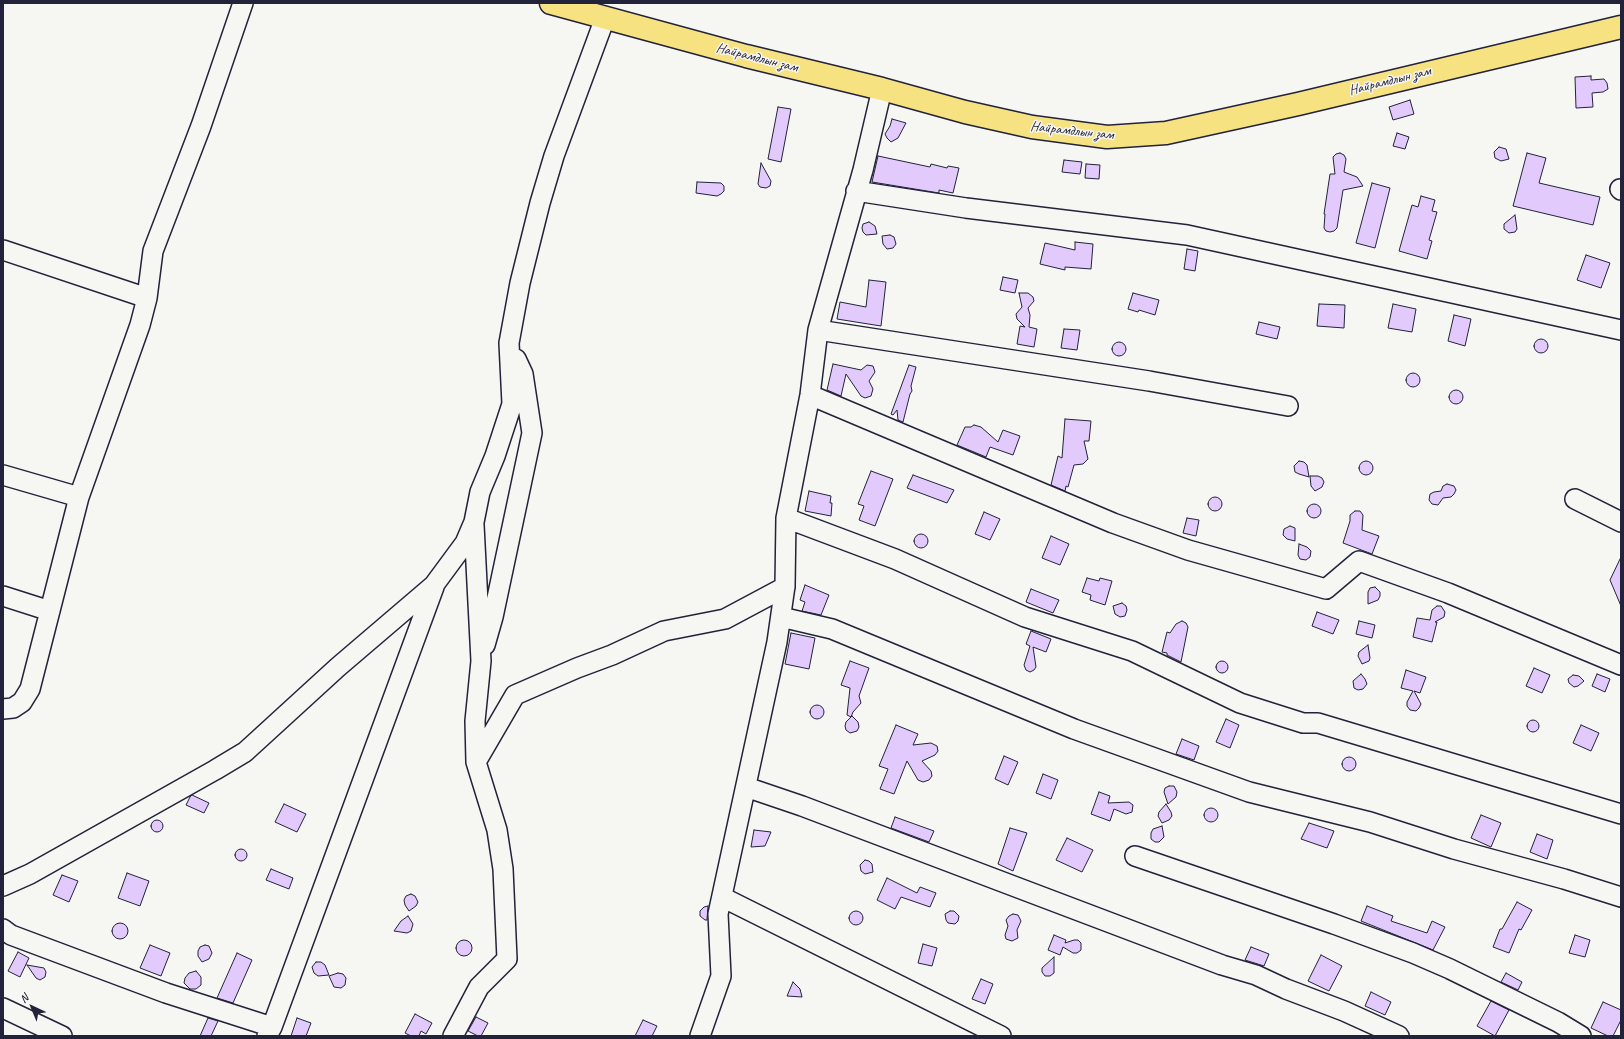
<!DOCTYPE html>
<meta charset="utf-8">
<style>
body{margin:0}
#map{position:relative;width:1624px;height:1039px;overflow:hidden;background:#f6f6f2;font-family:Caveat,sans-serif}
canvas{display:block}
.frame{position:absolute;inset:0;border:4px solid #22223b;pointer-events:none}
.north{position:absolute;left:12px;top:987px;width:40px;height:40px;-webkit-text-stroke:3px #f6f6f2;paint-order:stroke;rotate:316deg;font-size:11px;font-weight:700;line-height:16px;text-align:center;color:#22223b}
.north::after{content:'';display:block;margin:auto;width:14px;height:18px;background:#22223b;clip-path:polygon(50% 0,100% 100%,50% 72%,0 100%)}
</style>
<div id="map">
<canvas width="1624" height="1039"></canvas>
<div class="frame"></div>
<div class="north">N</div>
</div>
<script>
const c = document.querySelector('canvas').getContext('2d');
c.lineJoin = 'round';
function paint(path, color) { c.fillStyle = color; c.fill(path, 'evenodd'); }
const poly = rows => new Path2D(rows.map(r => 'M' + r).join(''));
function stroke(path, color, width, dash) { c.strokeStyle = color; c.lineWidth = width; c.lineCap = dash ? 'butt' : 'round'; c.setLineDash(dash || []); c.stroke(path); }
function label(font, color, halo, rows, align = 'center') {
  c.font = font + ' Caveat,sans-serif'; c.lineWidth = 3; c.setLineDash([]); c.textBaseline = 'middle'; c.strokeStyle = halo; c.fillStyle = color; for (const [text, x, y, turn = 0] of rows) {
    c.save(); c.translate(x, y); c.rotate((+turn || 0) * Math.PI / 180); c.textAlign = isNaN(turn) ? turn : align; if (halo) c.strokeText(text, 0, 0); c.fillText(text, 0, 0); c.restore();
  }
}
const building = poly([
 [1591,76,1591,80,1604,79,1607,83,1608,89,1603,92,1592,93,1593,107,1576,108,1575,77,1591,76],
 [1410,100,1414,114,1393,120,1389,107,1410,100],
 [778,107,791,109,781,162,768,159,778,107],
 [892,119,906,123,898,138,891,142,887,138,885,134,890,126,892,119],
 [1397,133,1409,137,1405,149,1393,146,1397,133],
 [1499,147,1506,149,1509,159,1501,161,1495,158,1494,152,1499,147],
 [1340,153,1344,155,1346,159,1344,172,1357,177,1363,186,1343,190,1337,228,1334,231,1330,232,1326,231,1324,228,1325,214,1324,214,1330,174,1335,174,1333,157,1336,154,1340,153],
 [1527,153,1546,158,1539,183,1600,197,1593,225,1513,206,1527,153],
 [878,156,930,167,931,164,947,168,948,166,959,168,953,193,939,190,939,193,872,182,878,156],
 [1064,160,1082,162,1080,174,1062,172,1064,160],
 [761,163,771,181,770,186,766,188,760,187,758,184,761,163],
 [1086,164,1100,165,1099,179,1085,178,1086,164],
 [697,182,721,183,724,186,724,191,721,194,717,196,696,193,697,182],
 [1372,183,1390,188,1375,248,1356,243,1372,183],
 [1421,196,1435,200,1432,211,1437,212,1429,240,1432,241,1427,259,1399,251,1412,205,1418,207,1421,196],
 [1515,215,1517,229,1515,232,1509,233,1504,229,1504,224,1515,215],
 [869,222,875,226,877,234,866,235,863,232,862,228,863,224,869,222],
 [890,235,894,237,896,244,893,248,887,249,883,244,882,236,890,235],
 [1075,242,1093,244,1091,269,1065,267,1065,270,1040,264,1045,243,1075,250,1075,242],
 [1187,249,1198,251,1195,271,1184,269,1187,249],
 [1586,255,1610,263,1601,288,1577,280,1586,255],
 [1003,277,1018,280,1015,293,1000,290,1003,277],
 [869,280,886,282,881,326,837,319,840,302,866,307,869,280],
 [1019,293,1028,293,1033,297,1034,301,1028,308,1030,315,1029,327,1037,329,1034,347,1017,344,1020,326,1025,327,1017,319,1016,314,1022,307,1019,293],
 [1133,293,1159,300,1155,315,1139,310,1138,312,1128,309,1133,293],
 [1319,304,1345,305,1344,328,1317,326,1319,304],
 [1393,304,1416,309,1412,332,1388,328,1393,304],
 [1454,315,1471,319,1465,346,1448,341,1454,315],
 [1259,322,1280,327,1277,339,1256,334,1259,322],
 [1064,329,1080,330,1077,350,1061,348,1064,329],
 '1534 346a7 7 0 1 1 14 0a7 7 0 1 1-14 0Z',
 '1112 349a7 7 0 1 1 14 0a7 7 0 1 1-14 0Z',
 [833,364,861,370,867,365,873,366,875,372,869,381,873,389,871,396,865,398,861,396,846,374,841,396,827,390,833,364],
 [909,365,916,367,911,386,912,391,910,394,903,422,898,420,897,410,893,415,891,414,909,365],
 '1406 380a7 7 0 1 1 14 0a7 7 0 1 1-14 0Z',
 '1449 397a7 7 0 1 1 14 0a7 7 0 1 1-14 0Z',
 [1065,419,1091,421,1089,441,1084,441,1088,459,1083,464,1074,465,1068,487,1066,486,1065,491,1051,485,1058,456,1062,458,1065,419],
 [974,425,981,427,998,442,1003,430,1020,436,1013,455,990,447,986,457,957,445,965,427,971,427,974,425],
 [1299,461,1304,462,1307,465,1309,477,1299,474,1295,472,1294,466,1299,461],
 '1359 468a7 7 0 1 1 14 0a7 7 0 1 1-14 0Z',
 [871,471,893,479,875,526,859,520,864,506,858,504,871,471],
 [913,475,954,490,947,503,907,488,913,475],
 [1310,476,1318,476,1322,478,1324,482,1322,487,1315,491,1311,486,1310,476],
 [1447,484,1454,486,1456,490,1454,494,1451,497,1443,498,1438,505,1432,504,1429,500,1430,494,1434,492,1441,491,1443,486,1447,484],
 [809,491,831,496,830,503,832,503,831,516,805,511,809,491],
 '1208 504a7 7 0 1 1 14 0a7 7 0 1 1-14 0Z',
 '1307 511a7 7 0 1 1 14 0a7 7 0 1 1-14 0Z',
 [1355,511,1360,511,1363,515,1362,530,1379,536,1372,554,1343,543,1350,521,1350,515,1355,511],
 [984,512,1000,519,990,540,975,534,984,512],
 [1187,518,1199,520,1196,536,1183,533,1187,518],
 [1290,526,1295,528,1295,541,1287,539,1283,535,1284,529,1290,526],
 '914 541a7 7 0 1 1 14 0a7 7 0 1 1-14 0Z',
 [1051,536,1069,544,1060,565,1042,558,1051,536],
 [1299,544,1307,547,1311,551,1310,557,1306,560,1300,559,1298,555,1299,544],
 [1621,557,1621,606,1610,580,1621,557],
 [1087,578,1099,581,1100,578,1112,581,1105,605,1090,600,1091,595,1082,592,1087,578],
 [805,585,829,595,821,615,802,611,805,602,800,600,805,585],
 [1375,587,1380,592,1380,596,1378,600,1368,604,1368,592,1370,588,1375,587],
 [1031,589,1059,600,1053,613,1026,602,1031,589],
 [1122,603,1126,606,1127,610,1125,616,1120,617,1115,614,1113,606,1122,603],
 [1437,606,1441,606,1445,612,1444,617,1435,622,1437,622,1432,642,1413,637,1417,618,1430,620,1432,610,1437,606],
 [1317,612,1339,620,1333,634,1312,626,1317,612],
 [1182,621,1186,623,1188,627,1181,662,1167,655,1167,653,1162,652,1167,632,1170,633,1176,624,1182,621],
 [1359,621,1375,625,1372,638,1356,634,1359,621],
 [1031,631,1051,639,1046,652,1033,647,1036,667,1034,670,1030,672,1026,670,1024,665,1030,646,1026,644,1031,631],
 [791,633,815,638,809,669,785,664,791,633],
 [1368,645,1370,658,1369,661,1362,664,1358,656,1359,652,1368,645],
 '1216 667a6 6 0 1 1 12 0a6 6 0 1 1-12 0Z',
 [850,661,869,668,859,696,861,703,853,712,851,717,847,715,850,688,841,685,850,661],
 [1534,668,1550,675,1542,693,1526,686,1534,668],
 [1406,670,1426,677,1420,693,1414,691,1421,704,1419,708,1416,711,1410,710,1407,706,1407,702,1413,691,1401,688,1406,670],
 [1361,674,1365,679,1367,684,1363,689,1358,690,1354,688,1353,681,1361,674],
 [1597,674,1610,679,1605,692,1592,686,1597,674],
 [1573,675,1579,676,1584,681,1578,686,1574,687,1569,683,1568,679,1573,675],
 '810 712a7 7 0 1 1 14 0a7 7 0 1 1-14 0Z',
 [852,716,858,722,859,727,857,731,850,733,846,730,845,726,846,722,852,716],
 [1226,719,1239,725,1230,748,1216,742,1226,719],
 '1527 726a6 6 0 1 1 12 0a6 6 0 1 1-12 0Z',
 [896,725,918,734,913,745,931,743,937,746,938,751,935,755,922,761,931,771,932,776,929,780,923,782,918,780,907,761,894,794,880,789,888,769,879,766,896,725],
 [1581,725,1599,733,1591,751,1573,743,1581,725],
 [1182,739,1199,746,1194,760,1176,754,1182,739],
 [1004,756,1018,762,1008,785,995,779,1004,756],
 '1342 764a7 7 0 1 1 14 0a7 7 0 1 1-14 0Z',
 [1043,774,1058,780,1051,799,1036,793,1043,774],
 [1169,786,1174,786,1177,792,1176,797,1168,804,1164,792,1165,788,1169,786],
 [1099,792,1110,796,1108,803,1129,802,1133,805,1132,812,1126,814,1114,809,1110,821,1091,814,1099,792],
 [192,795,209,803,204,813,186,805,190,797,192,795],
 [284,804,306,814,297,832,275,822,284,804],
 [1166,804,1171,812,1172,816,1169,820,1162,823,1158,816,1159,812,1166,804],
 '1204 815a7 7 0 1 1 14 0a7 7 0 1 1-14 0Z',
 [1481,815,1501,823,1491,847,1471,838,1481,815],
 [895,817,934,831,929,842,891,828,895,817],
 '151 826a6 6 0 1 1 12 0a6 6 0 1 1-12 0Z',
 [1309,823,1334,831,1327,848,1301,839,1309,823],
 [1162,826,1164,837,1159,842,1155,842,1151,839,1151,833,1153,829,1162,826],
 [1010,828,1027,833,1013,871,998,864,1010,828],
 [754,830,771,832,765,846,751,847,754,830],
 [1537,834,1553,840,1547,859,1530,852,1537,834],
 [1067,838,1093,850,1082,872,1056,860,1067,838],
 '235 855a6 6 0 1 1 12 0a6 6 0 1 1-12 0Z',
 [865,860,869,861,872,864,873,872,865,874,861,871,860,865,865,860],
 [271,869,293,878,289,889,266,880,271,869],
 [127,873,149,881,140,906,118,898,127,873],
 [62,875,78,881,69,902,53,895,62,875],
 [887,878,917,893,920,887,936,893,930,907,901,897,895,909,877,900,887,878],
 [411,894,415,896,418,902,416,906,409,911,405,905,404,900,406,896,411,894],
 [1517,902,1532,910,1521,930,1519,929,1509,953,1493,947,1500,929,1502,929,1517,902],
 [708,906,707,920,705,920,700,916,700,911,704,907,708,906],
 [1367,906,1393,916,1391,921,1427,933,1432,921,1445,927,1433,950,1361,921,1367,906],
 [950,911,954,911,959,916,958,921,955,924,948,923,946,920,945,914,950,911],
 '849 918a7 7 0 1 1 14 0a7 7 0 1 1-14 0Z',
 [1013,914,1018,915,1021,921,1017,930,1018,938,1012,941,1006,939,1005,935,1008,926,1006,920,1009,916,1013,914],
 [408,916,413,924,411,931,407,933,394,931,401,921,408,916],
 '112 931a8 8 0 1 1 16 0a8 8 0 1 1-16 0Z',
 [1054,935,1066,940,1065,943,1074,940,1078,940,1081,943,1081,950,1077,953,1073,953,1063,947,1060,955,1048,950,1054,935],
 [1575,935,1590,940,1585,957,1569,953,1575,935],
 '456 948a8 8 0 1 1 16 0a8 8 0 1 1-16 0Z',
 [923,944,937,948,932,966,918,963,923,944],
 [150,945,170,953,161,976,140,968,150,945],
 [205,945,209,946,212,953,209,959,202,962,198,956,198,951,200,947,205,945],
 [1251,947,1269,954,1264,966,1245,960,1251,947],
 [18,952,29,958,20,977,8,971,18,952],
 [237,953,252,960,233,1003,217,998,237,953],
 [1321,955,1342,966,1329,991,1308,981,1321,955],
 [1054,957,1054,973,1050,976,1045,976,1042,972,1042,968,1054,957],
 [316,962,321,962,325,965,329,975,318,976,314,973,312,967,316,962],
 [27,965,44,968,46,972,45,977,40,980,36,978,27,965],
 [196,971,201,977,201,985,196,989,190,989,184,983,185,978,189,973,196,971],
 [338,973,343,974,346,978,345,985,341,988,334,987,329,976,338,973],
 [1506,973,1522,982,1518,990,1501,982,1506,973],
 [981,979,993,984,985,1004,972,999,981,979],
 [793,982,800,989,802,997,787,996,793,982],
 [1371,992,1391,1002,1385,1015,1365,1006,1371,992],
 [1491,1001,1509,1010,1495,1036,1477,1026,1491,1001],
 [1603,1002,1621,1010,1621,1020,1613,1036,1608,1036,1591,1028,1603,1002],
 [415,1014,432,1023,426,1034,421,1031,419,1036,411,1036,405,1033,415,1014],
 [476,1017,488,1023,481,1036,478,1036,468,1031,476,1017],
 [208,1018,218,1021,211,1036,200,1036,208,1018],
 [297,1018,311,1023,306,1036,291,1036,297,1018],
 [643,1020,657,1026,652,1036,635,1036,643,1020]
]);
const minor = poly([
 [1620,189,1621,190],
 [856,191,966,208,1187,235,1621,330],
 [3,250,147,298],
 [818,330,1149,381,1288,406],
 [810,395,1113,523,1188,550,1326,589,1359,561,1448,593,1621,665],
 [3,475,79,497],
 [1575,499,1621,522],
 [786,518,895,559,1025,617,1132,651,1240,703,1303,723,1318,723,1621,814],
 [3,596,50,611],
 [781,617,832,629,1074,729,1249,792,1370,822,1454,849,1564,879,1621,897],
 [485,645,493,617,532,433,523,374,516,359],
 [3,709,13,708,22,702,30,689,79,497,140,325,147,298,153,251,201,126,243,3],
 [476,762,515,695,577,668,612,655,664,631,725,619,785,587],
 [746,787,802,806,1222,965,1256,975,1286,989,1344,1011,1399,1036],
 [1135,856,1334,924,1413,953,1450,969,1558,1022,1581,1036],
 [3,886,30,874,215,770,245,752,338,667,434,585,465,543,474,522,480,492,495,456,512,404,509,343,520,283,540,203,554,156,605,18],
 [722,897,1001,1036],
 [3,929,11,935,166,993,272,1027],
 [3,1008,62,1036],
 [267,1036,272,1027,434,587],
 [453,1036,479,987,507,959,503,869,497,830,476,762,475,721,481,661,474,525],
 [700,1036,721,976,718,914,777,642,785,586,786,518,810,395,818,330,863,170,882,89]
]);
const major = poly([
 [551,3,746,56,882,89,965,112,1032,127,1107,137,1166,133,1298,104,1621,27]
]);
const streetNames = [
 ["Найрамдлын зам",757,58,14],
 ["Найрамдлын зам",1390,81,-14],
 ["Найрамдлын зам",1072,131,6]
];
paint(building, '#e2cbfc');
stroke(building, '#22223b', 1);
stroke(minor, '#22223b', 22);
stroke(major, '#22223b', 25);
stroke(minor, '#f6f6f2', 19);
stroke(major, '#f7e281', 22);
label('14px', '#22223b', '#f6f6f2', streetNames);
</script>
